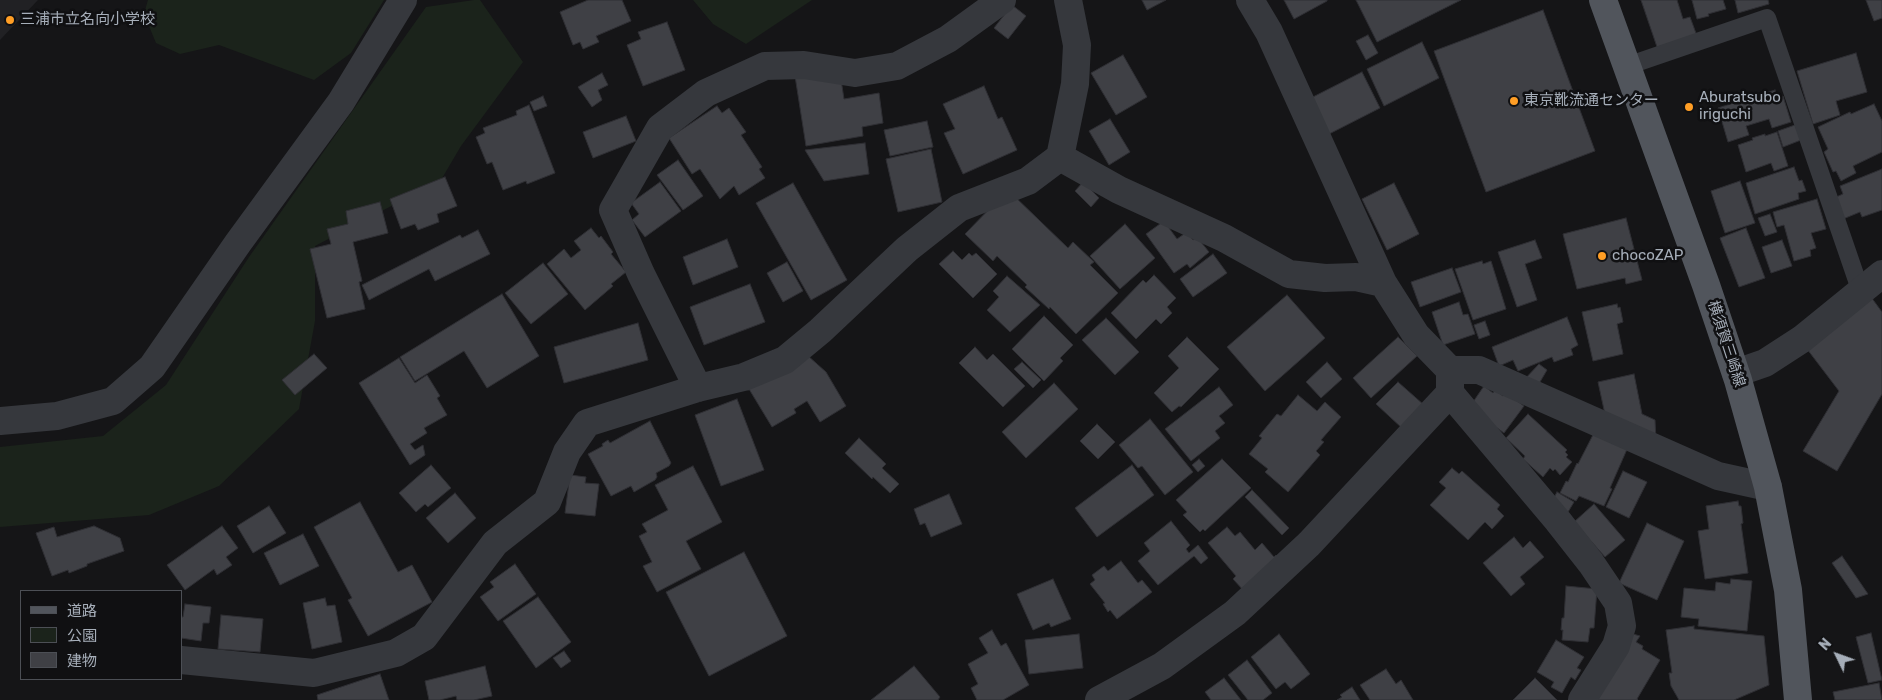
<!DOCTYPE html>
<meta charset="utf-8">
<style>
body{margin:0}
#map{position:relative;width:1882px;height:700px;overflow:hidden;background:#151517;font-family:Rubik,"Noto Sans JP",sans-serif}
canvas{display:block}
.legend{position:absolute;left:20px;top:590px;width:162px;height:90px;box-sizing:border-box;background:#101012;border:1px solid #4c4f55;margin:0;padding:6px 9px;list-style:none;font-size:15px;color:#a6aeb9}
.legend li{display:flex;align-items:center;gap:10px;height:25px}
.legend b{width:25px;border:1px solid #4c4f55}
.north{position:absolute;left:1812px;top:630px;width:50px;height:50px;-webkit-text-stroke:4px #101012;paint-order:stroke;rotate:312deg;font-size:14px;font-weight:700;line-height:20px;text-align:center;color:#a6aeb9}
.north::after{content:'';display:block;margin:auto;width:18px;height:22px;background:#a6aeb9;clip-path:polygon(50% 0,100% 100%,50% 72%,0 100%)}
</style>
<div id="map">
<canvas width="1882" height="700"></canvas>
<ul class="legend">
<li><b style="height:6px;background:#51555c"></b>道路</li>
<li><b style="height:14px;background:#1b231b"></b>公園</li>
<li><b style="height:14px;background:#3f4045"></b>建物</li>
</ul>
<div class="north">N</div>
</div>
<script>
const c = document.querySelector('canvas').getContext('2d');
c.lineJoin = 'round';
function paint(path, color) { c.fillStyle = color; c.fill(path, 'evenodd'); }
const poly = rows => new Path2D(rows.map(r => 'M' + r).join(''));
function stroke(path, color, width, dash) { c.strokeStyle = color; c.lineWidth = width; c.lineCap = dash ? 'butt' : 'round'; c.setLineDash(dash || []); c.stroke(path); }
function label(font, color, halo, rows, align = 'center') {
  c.font = font + ' Rubik,"Noto Sans JP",sans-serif'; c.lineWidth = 5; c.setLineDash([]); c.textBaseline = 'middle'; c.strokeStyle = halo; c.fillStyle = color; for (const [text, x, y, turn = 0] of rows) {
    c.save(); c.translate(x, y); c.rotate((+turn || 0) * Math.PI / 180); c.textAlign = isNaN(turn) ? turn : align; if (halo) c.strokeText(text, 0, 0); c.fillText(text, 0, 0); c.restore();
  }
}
const built = poly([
 [0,0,38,0,0,40]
]);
const green = poly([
 [148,0,384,0,351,53,314,80,219,45,180,54,156,43,144,14],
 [474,0,480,0,523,62,461,146,441,180,315,246,315,321,299,409,219,486,149,515,0,527,0,447,103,436,166,385,249,257,426,7],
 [693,0,812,0,746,44,713,24]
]);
const building = poly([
 [588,0,622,0,631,21,596,36,599,42,583,49,580,42,573,45,560,12,588,0],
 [1142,0,1166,0,1147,10,1142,0],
 [1284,0,1327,0,1327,1,1294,19,1284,0],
 [1356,0,1461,0,1377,42,1356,0],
 [1641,0,1677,0,1683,19,1690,17,1697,36,1657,47,1641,0],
 [1692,0,1723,0,1726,9,1708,14,1709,16,1697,19,1692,0],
 [1735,0,1768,0,1769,4,1738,13,1735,0],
 [1866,0,1882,0,1882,18,1874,21,1866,0],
 [1012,5,1026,16,1008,39,994,28,1012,5],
 [1543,10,1595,151,1486,192,1434,51,1543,10],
 [667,22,685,70,643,86,627,45,641,39,638,32,667,22],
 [1368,35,1378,53,1366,60,1356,41,1368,35],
 [1422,42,1439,78,1384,106,1367,69,1422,42],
 [1856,53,1867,92,1836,101,1840,115,1813,124,1797,71,1856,53],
 [1123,55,1147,97,1116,115,1091,73,1123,55],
 [1362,72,1380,108,1329,134,1311,98,1362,72],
 [602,73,608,85,598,90,602,100,592,107,578,87,602,73],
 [840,73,844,99,879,93,883,123,862,127,863,136,806,146,795,76,840,73],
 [984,86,998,119,1002,117,1017,150,963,174,944,133,955,129,943,104,984,86],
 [1775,90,1777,98,1783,96,1791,122,1772,128,1769,119,1746,126,1749,135,1728,142,1718,108,1775,90],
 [543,96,547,106,534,111,530,102,543,96],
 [1874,104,1882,121,1882,152,1853,166,1856,173,1841,181,1836,171,1833,172,1824,152,1828,149,1818,127,1850,112,1851,114,1874,104],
 [529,105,555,173,527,184,526,181,503,190,492,162,487,164,476,137,485,133,483,128,517,115,516,111,529,105],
 [717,106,722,113,729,108,746,132,741,135,762,167,759,169,765,178,739,195,734,186,720,199,700,169,692,174,669,138,717,106],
 [626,116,636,141,593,158,583,132,626,116],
 [1110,119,1130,152,1109,165,1089,131,1110,119],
 [927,121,933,147,890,156,884,130,927,121],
 [1795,125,1801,140,1783,147,1778,131,1795,125],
 [1777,132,1788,166,1774,171,1771,163,1746,172,1738,145,1753,140,1752,138,1765,134,1765,136,1777,132],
 [865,143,869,174,824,181,805,150,865,143],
 [931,149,942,202,898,212,886,159,931,149],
 [678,160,703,196,683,210,657,175,678,160],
 [1794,167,1799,181,1802,180,1806,191,1798,193,1799,199,1755,214,1746,183,1794,167],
 [1882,169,1882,210,1862,217,1860,212,1843,219,1834,198,1843,194,1840,186,1882,169],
 [445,177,457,206,437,214,439,222,418,230,415,224,401,229,390,199,445,177],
 [1740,181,1755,223,1725,233,1711,191,1740,181],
 [660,182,681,211,645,237,632,220,639,214,631,203,660,182],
 [1083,182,1099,198,1091,207,1075,191,1083,182],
 [793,183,847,280,811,300,756,203,793,183],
 [1394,183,1419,234,1387,250,1362,199,1394,183],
 [1010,192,1068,248,1073,242,1094,262,1090,265,1118,293,1076,334,1050,307,1049,309,1025,287,1027,285,997,256,993,261,965,234,996,202,1010,192],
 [1817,199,1826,229,1811,233,1816,248,1810,250,1811,256,1794,261,1784,225,1777,227,1773,212,1817,199],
 [380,202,388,233,353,242,362,281,359,282,365,309,327,318,310,249,331,244,327,229,348,224,346,211,380,202],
 [1770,214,1777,232,1765,236,1758,218,1770,214],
 [1626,218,1642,280,1626,284,1625,278,1577,289,1563,234,1626,218],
 [1164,221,1177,239,1187,232,1193,240,1197,237,1209,252,1190,268,1187,264,1174,273,1146,234,1164,221],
 [1125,224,1155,258,1120,289,1090,256,1125,224],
 [591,228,599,238,601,236,613,252,611,254,626,272,611,284,613,286,585,310,547,264,564,249,571,258,581,250,574,241,591,228],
 [1746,228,1765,278,1739,287,1720,238,1746,228],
 [478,230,490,254,435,281,429,269,369,300,362,285,460,235,462,238,478,230],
 [727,239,738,267,693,285,683,257,727,239],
 [1535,240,1542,258,1525,264,1537,300,1517,307,1498,252,1535,240],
 [1782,240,1792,266,1771,273,1762,247,1782,240],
 [953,251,962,260,969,253,972,256,976,253,997,274,973,298,939,264,953,251],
 [1213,254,1227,273,1193,297,1180,279,1213,254],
 [1482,261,1483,264,1491,261,1506,309,1473,320,1455,269,1482,261],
 [787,262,803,291,783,302,767,273,787,262],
 [543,263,568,294,531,324,505,293,543,263],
 [1452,268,1461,292,1420,307,1411,282,1452,268],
 [1154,275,1176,298,1167,307,1172,313,1161,324,1156,319,1136,339,1111,313,1143,280,1146,283,1154,275],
 [1007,276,1040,305,1010,332,987,310,999,297,993,291,1007,276],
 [750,284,765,322,704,345,690,307,750,284],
 [502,294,539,356,487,388,464,351,415,381,400,357,502,294],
 [1287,295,1325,338,1265,391,1227,347,1287,295],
 [1871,297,1882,312,1882,394,1837,471,1803,451,1839,391,1804,345,1871,297],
 [1459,302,1463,315,1468,314,1475,334,1443,345,1432,312,1459,302],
 [1617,304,1618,308,1620,307,1623,322,1617,324,1623,354,1593,361,1582,312,1617,304],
 [1044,316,1073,345,1060,358,1063,361,1044,381,1012,349,1044,316],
 [1567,317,1578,345,1571,349,1573,355,1554,362,1552,357,1518,371,1513,360,1499,366,1492,347,1567,317],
 [1106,318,1139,352,1115,375,1082,340,1106,318],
 [1485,321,1490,335,1479,339,1474,325,1485,321],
 [638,323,648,360,564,383,554,347,638,323],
 [1187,337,1219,369,1181,407,1179,406,1172,412,1154,393,1179,368,1168,356,1187,337],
 [1398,337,1417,356,1371,398,1353,378,1398,337],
 [975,347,987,360,993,354,1025,386,1003,407,959,363,975,347],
 [314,354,327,368,295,395,282,380,314,354],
 [807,355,826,372,846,406,820,422,807,401,794,409,796,413,772,427,749,389,807,355],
 [399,358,415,383,427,375,440,396,437,398,447,415,424,428,427,433,410,444,415,450,423,445,425,455,410,465,359,383,399,358],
 [1022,362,1041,380,1033,388,1014,369,1022,362],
 [1327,362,1342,379,1321,398,1306,382,1327,362],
 [1539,364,1547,370,1537,387,1523,381,1539,364],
 [1634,374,1642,414,1655,420,1656,441,1606,419,1598,382,1634,374],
 [1398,382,1424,405,1403,429,1376,404,1398,382],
 [1054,383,1078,409,1026,458,1002,432,1054,383],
 [1484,386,1493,393,1495,390,1503,396,1506,393,1524,406,1504,433,1478,414,1471,405,1484,386],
 [1219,387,1233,405,1219,416,1225,423,1215,431,1220,438,1191,461,1165,429,1219,387],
 [1298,395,1317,411,1325,402,1341,417,1321,440,1324,442,1316,451,1320,455,1288,492,1265,472,1268,469,1249,454,1262,438,1259,436,1277,414,1281,416,1298,395],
 [737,399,764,470,721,486,695,415,737,399],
 [1528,414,1567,450,1565,452,1568,455,1566,457,1572,462,1560,475,1555,469,1553,471,1550,468,1543,477,1523,459,1525,456,1506,438,1528,414],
 [1150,419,1193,472,1165,495,1142,466,1138,468,1119,445,1150,419],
 [650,421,671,463,669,466,656,473,657,477,655,480,634,492,631,486,611,496,588,454,603,446,602,444,608,440,610,443,650,421],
 [1097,424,1115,442,1098,459,1080,441,1097,424],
 [1595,431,1628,447,1610,488,1612,489,1604,506,1579,496,1576,501,1560,493,1566,481,1568,482,1577,463,1578,464,1595,431],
 [859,438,886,464,882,468,899,484,890,493,873,477,872,479,845,453,859,438],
 [1199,459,1205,466,1198,472,1192,465,1199,459],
 [1222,459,1251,488,1205,531,1203,529,1200,532,1183,515,1187,512,1176,500,1222,459],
 [431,465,451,488,428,507,425,504,416,512,399,493,431,465],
 [1132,465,1154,495,1097,537,1075,508,1132,465],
 [693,466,722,522,686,541,701,569,657,592,643,566,652,562,639,536,647,532,642,524,668,510,655,485,693,466],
 [1452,468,1459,474,1462,471,1500,505,1497,509,1504,516,1492,529,1485,522,1468,540,1430,505,1446,488,1439,482,1452,468],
 [1623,471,1647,482,1629,518,1606,507,1623,471],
 [570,475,586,477,585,483,599,484,595,516,565,513,570,475],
 [1252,490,1289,528,1282,535,1245,497,1252,490],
 [1557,492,1574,502,1565,517,1549,507,1557,492],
 [455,493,476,518,448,543,426,518,455,493],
 [949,494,962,524,931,537,925,523,920,525,914,509,949,494],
 [1738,501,1739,506,1741,506,1743,523,1741,524,1748,573,1705,579,1698,531,1709,529,1706,506,1738,501],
 [360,502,398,572,412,565,432,602,368,636,348,600,352,598,314,527,360,502],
 [1594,504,1625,540,1605,557,1574,522,1594,504],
 [269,506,286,533,253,553,237,526,269,506],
 [1171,521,1190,545,1186,549,1189,553,1198,545,1208,558,1201,564,1194,556,1158,585,1138,561,1150,551,1144,543,1171,521],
 [1647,523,1684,541,1657,600,1619,583,1647,523],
 [94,526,120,538,124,551,87,564,87,566,69,573,68,570,52,576,36,533,54,527,57,537,94,526],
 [222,526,238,548,226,557,232,565,217,575,214,569,185,590,167,565,222,526],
 [1227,527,1235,536,1240,532,1255,550,1262,543,1274,557,1276,555,1282,562,1244,591,1233,579,1236,576,1208,543,1227,527],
 [303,534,319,566,280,585,264,553,303,534],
 [1514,537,1523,548,1530,541,1544,557,1520,577,1525,584,1511,596,1483,563,1514,537],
 [744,552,787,636,709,676,666,592,744,552],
 [1842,556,1868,594,1856,598,1832,563,1842,556],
 [1121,561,1138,583,1142,580,1152,592,1117,619,1110,610,1108,612,1103,604,1105,603,1090,584,1095,580,1092,575,1104,566,1108,571,1121,561],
 [515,564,536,594,498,621,480,597,494,587,490,582,515,564],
 [1053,579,1071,619,1051,627,1049,623,1033,630,1017,594,1053,579],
 [1731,579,1752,581,1747,631,1698,626,1699,619,1681,617,1684,588,1715,591,1716,582,1730,584,1731,579],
 [1566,586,1597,589,1594,628,1590,628,1588,642,1562,640,1563,630,1561,630,1562,618,1564,618,1566,586],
 [538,597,571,642,536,668,503,621,538,597],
 [325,598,327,606,335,605,342,642,312,649,303,603,325,598],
 [185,604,211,607,209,623,203,623,201,641,181,638,181,617,183,617,185,604],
 [221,615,263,619,260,652,218,649,221,615],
 [1694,626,1694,629,1764,636,1769,685,1734,700,1679,700,1671,686,1669,673,1672,673,1666,630,1694,626],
 [992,630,1001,646,1006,643,1029,685,1003,700,977,700,971,688,978,684,968,664,988,653,979,638,992,630],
 [1626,632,1640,636,1636,642,1643,646,1642,649,1660,660,1637,699,1638,700,1591,700,1626,632],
 [1871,633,1882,680,1868,683,1856,637,1871,633],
 [1079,634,1083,668,1029,674,1025,640,1079,634],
 [1279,634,1310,674,1291,689,1285,682,1276,689,1251,657,1279,634],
 [1556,640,1584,657,1577,668,1581,670,1575,680,1571,677,1562,693,1551,687,1554,682,1537,672,1556,640],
 [564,651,571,661,561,668,553,658,564,651],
 [1247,660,1272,693,1263,700,1248,700,1228,675,1247,660],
 [485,666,492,696,474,700,457,700,456,696,440,700,429,700,425,681,485,666],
 [914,666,940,697,938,700,871,700,914,666],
 [1386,669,1396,684,1401,680,1413,700,1370,700,1360,685,1386,669],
 [380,674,389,700,318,700,317,695,380,674],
 [1224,678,1241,700,1211,700,1205,692,1224,678],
 [1535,678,1557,700,1513,700,1535,678],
 [1879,683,1882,700,1835,700,1833,692,1879,683],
 [1352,687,1360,700,1337,700,1342,697,1340,695,1352,687]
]);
const service = poly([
 [1627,66,1767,18,1861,292]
]);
const minor = poly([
 [1250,0,1269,32,1383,283,1416,335,1450,370,1479,370,1718,476,1768,487],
 [1060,157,1119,190,1224,238,1289,274,1325,278,1356,277,1383,283],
 [1736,373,1765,363,1802,339,1882,274],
 [1450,375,1450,393,1558,521,1591,563,1618,603,1622,626,1616,646,1582,700],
 [698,388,641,274,613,210,660,128,706,93,765,66,804,65,855,73,897,66,948,39,1002,0],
 [0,421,57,416,113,401,152,367,238,243,341,102,403,0],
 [181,660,314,673,396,653,424,637,495,543,547,502,567,452,587,423,698,388,744,377,785,360,820,331,907,249,959,208,1028,181,1060,157,1075,84,1077,45,1068,0],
 [1099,700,1162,666,1235,613,1309,544,1450,393]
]);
const primary = poly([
 [1603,0,1706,285,1738,380,1768,487,1788,590,1798,700]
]);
const markers = [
 [10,20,5,"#ff9e25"],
 [1514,101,5,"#ff9e25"],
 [1689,107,5,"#ff9e25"],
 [1602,256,5,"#ff9e25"]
];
const poiNames = [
 ["三浦市立名向小学校",20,20],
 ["Aburatsubo",1699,98],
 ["iriguchi",1699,115],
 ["東京靴流通センター",1524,101],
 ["chocoZAP",1612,256]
];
const streetNames = [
 ["横須賀三崎線",1726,344,72]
];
paint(built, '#212124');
paint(green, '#1b231b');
paint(building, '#3f4045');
stroke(building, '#2f2f34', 1);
stroke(service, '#36383d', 18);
stroke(minor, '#36383d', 28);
stroke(primary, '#51555c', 28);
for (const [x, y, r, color] of markers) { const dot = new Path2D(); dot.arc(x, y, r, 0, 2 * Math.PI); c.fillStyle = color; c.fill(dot); stroke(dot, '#101012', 2); }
label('15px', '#a6aeb9', '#101012', poiNames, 'left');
label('15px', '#a6aeb9', '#101012', streetNames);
</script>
